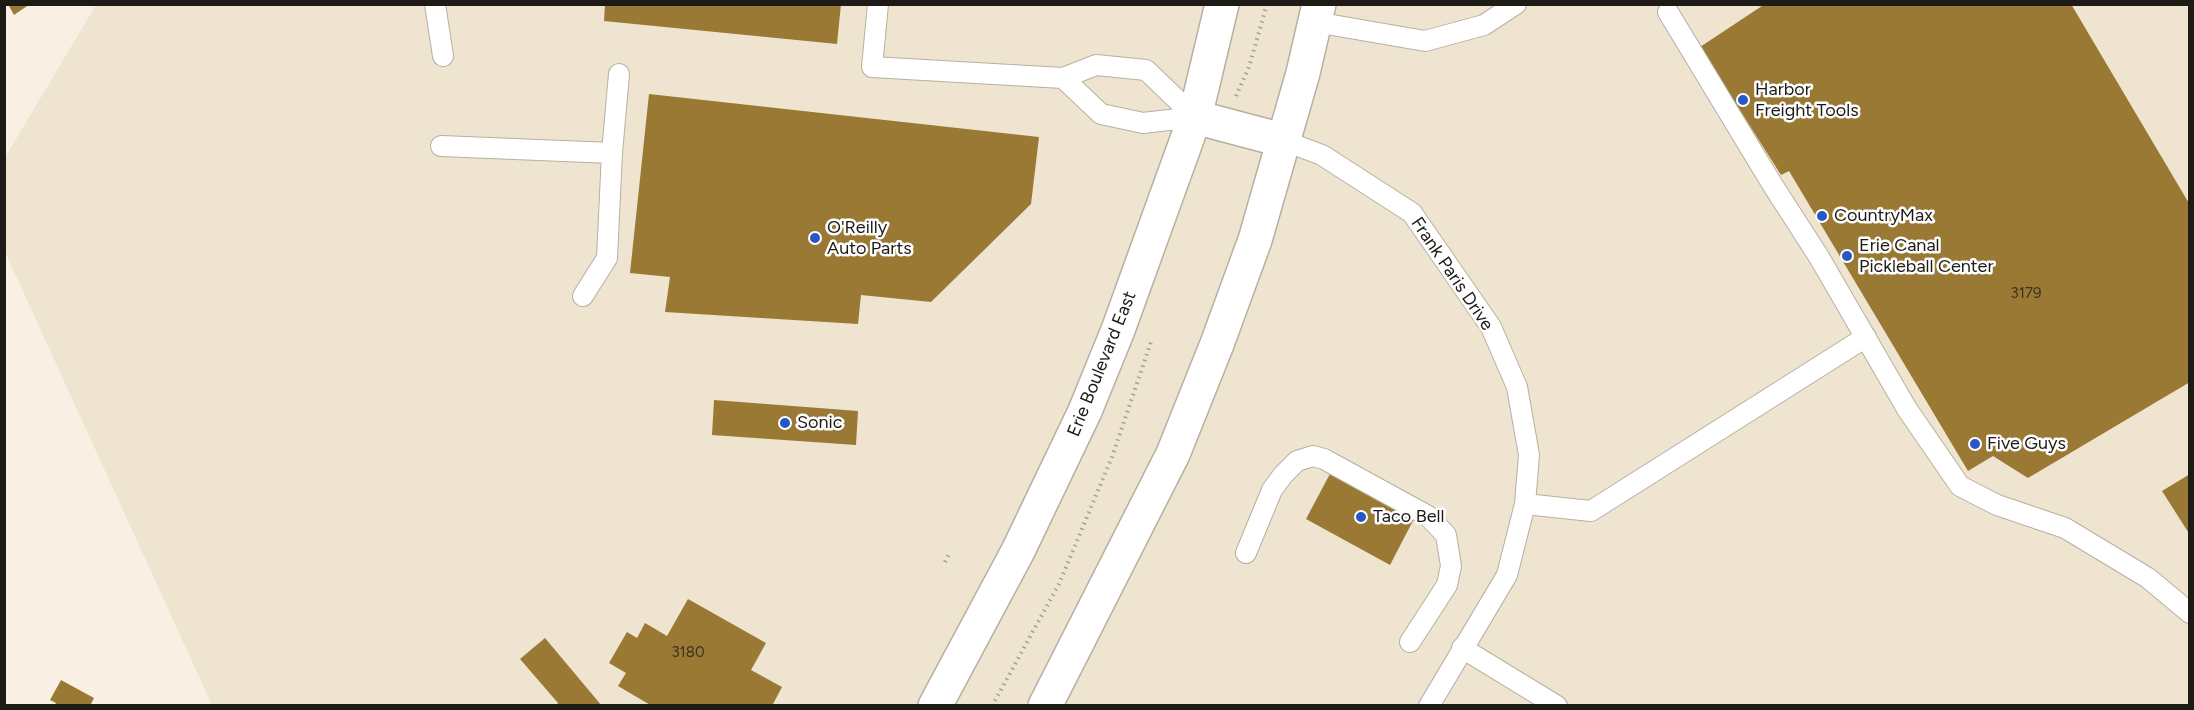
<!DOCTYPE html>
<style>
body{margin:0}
#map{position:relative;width:2194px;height:710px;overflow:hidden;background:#f8f0e2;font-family:Figtree,sans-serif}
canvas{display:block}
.frame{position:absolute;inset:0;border:6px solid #1e1b16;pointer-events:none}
</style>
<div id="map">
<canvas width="2194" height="710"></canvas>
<div class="frame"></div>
</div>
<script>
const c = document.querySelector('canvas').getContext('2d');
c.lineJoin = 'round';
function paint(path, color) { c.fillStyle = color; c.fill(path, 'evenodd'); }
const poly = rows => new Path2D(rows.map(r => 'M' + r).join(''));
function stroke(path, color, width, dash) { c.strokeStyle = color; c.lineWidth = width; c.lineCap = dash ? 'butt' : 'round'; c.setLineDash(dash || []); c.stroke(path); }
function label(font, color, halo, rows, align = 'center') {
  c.font = font + ' Figtree,sans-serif'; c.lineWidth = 5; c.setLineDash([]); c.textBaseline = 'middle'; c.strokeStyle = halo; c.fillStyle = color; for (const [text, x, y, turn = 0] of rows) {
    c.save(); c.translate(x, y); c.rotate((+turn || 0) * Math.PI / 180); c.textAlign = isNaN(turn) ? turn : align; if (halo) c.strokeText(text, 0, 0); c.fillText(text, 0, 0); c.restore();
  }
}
const built = poly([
 [96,5,2188,5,2190,7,2189,705,212,705,5,252,4,159]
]);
const building = poly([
 [8,4,30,4,14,15],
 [605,4,841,4,837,44,604,21],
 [1765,4,2071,4,2190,205,2190,382,2028,478,1993,456,1968,471,1789,171,1781,175,1700,47],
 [649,94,1039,137,1031,204,931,302,861,295,858,324,665,312,670,277,630,273],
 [714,400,858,411,856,445,712,435],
 [1332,470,1416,515,1390,565,1306,519],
 [2190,474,2190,535,2162,491],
 [688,599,766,643,751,670,782,687,772,706,652,706,618,686,626,673,609,663,627,632,637,638,645,623,667,636],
 [545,638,602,706,556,706,558,703,520,659],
 [61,680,94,698,90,706,54,706,56,703,50,700]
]);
const path = poly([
 [1236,96,1249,67,1267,4],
 [945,562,950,552],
 [992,706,1059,584,1112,457,1152,339]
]);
const lane = poly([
 [435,4,443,56],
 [878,4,872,67,1063,78,1096,65,1146,70,1195,117],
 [1668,12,1772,184,1819,257,1907,409,1960,486,1997,505,2065,528,2148,578,2190,613],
 [1315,22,1425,41,1484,25,1516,4],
 [1063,78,1101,114,1143,123,1195,117],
 [1282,140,1322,155,1412,213,1491,327,1517,387,1529,455,1525,504,1507,575,1429,706],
 [441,146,612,153],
 [583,296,607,258,612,153,619,74],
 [1525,504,1591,511,1866,337],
 [1246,553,1272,490,1283,475,1297,461,1313,456,1324,459,1428,516,1446,535,1451,566,1447,585,1410,642],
 [1462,648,1557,706]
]);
const street = poly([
 [1195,117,1282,140]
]);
const primary = poly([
 [935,706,1018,551,1085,411,1118,330,1195,117,1222,4],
 [1045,706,1173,454,1217,344,1255,240,1303,73,1319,4]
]);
const markers = [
 [1743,100,6,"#2657c5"],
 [1822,216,6,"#2657c5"],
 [815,238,6,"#2657c5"],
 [1847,256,6,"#2657c5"],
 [785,423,6,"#2657c5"],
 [1975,444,6,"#2657c5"],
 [1361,517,6,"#2657c5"]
];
const numberNames = [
 ["3179",2026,294],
 ["3180",688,653]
];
const poiNames = [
 ["Harbor",1755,90],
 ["Freight Tools",1755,111],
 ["CountryMax",1834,216],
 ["O'Reilly",827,228],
 ["Auto Parts",827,249],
 ["Erie Canal",1859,246],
 ["Pickleball Center",1859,267],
 ["Sonic",797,423],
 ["Five Guys",1987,444],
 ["Taco Bell",1373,517]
];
const streetNames = [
 ["Frank Paris Drive",1452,274,56],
 ["Erie Boulevard East",1102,364,-68]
];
paint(built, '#efe4cf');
paint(building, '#9a7934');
stroke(lane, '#b7b0a2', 22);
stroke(street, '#b7b0a2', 36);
stroke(primary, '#b7b0a2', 36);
stroke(path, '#a59f95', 4, [1.5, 4.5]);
stroke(lane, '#fff', 20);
stroke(street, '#fff', 33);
stroke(primary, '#fff', 33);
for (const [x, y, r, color] of markers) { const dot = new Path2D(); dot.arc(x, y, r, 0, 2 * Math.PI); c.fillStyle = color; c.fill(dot); stroke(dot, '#fefefe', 2); }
label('15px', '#3d321e', null, numberNames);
label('18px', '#1e1b16', '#fefefe', poiNames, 'left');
label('18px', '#1e1b16', '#fefefe', streetNames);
</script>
